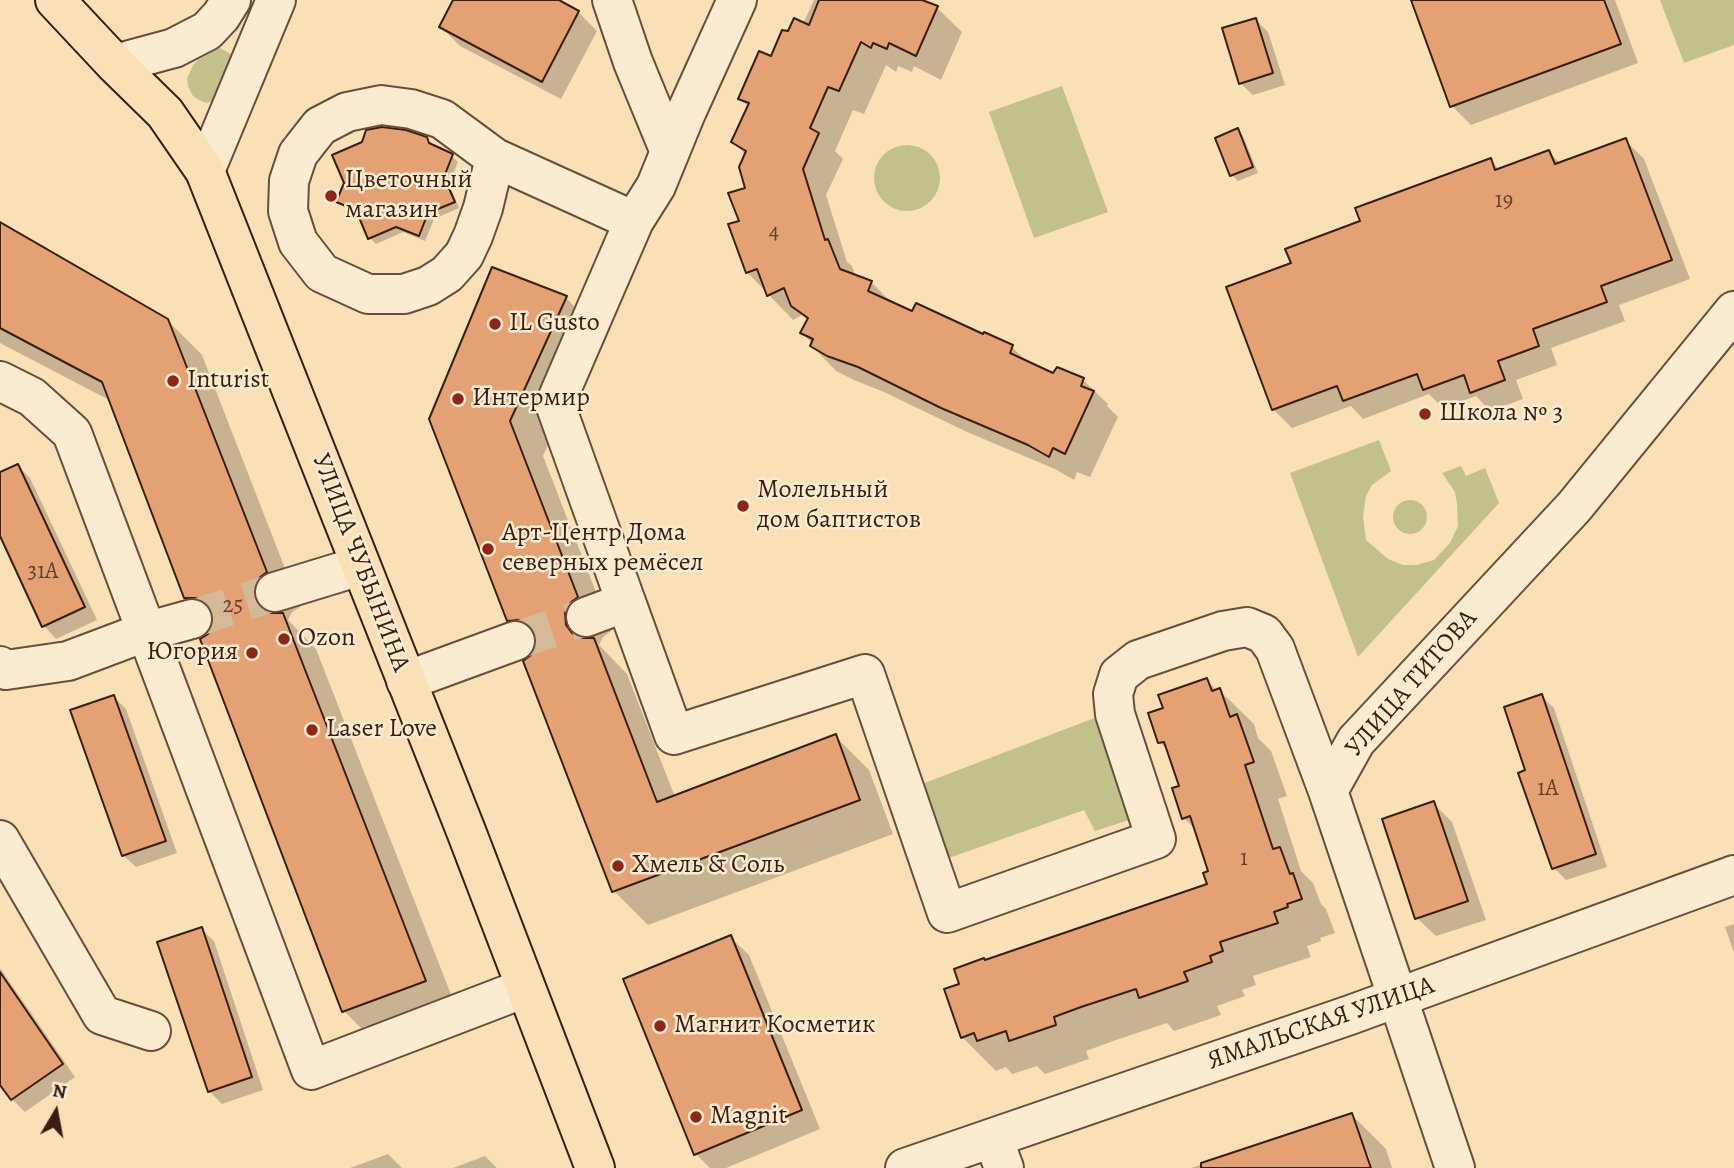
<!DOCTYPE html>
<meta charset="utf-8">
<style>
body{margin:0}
#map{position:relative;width:1734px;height:1168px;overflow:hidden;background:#f9e0b6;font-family:Alegreya,serif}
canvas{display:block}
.north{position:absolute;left:21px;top:1077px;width:70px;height:70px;-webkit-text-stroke:5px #fbebd0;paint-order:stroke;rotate:10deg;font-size:19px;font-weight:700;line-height:28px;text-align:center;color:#391f12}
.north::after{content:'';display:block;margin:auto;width:24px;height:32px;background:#391f12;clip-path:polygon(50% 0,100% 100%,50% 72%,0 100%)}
</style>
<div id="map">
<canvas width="1734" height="1168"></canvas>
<div class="north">N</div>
</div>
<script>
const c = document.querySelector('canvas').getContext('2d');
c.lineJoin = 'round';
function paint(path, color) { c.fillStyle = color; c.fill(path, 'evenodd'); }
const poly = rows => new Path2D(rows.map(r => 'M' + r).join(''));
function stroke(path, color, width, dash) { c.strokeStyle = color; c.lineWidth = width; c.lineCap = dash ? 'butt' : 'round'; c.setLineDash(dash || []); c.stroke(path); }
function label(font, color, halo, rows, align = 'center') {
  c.font = font + ' Alegreya,serif'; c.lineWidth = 5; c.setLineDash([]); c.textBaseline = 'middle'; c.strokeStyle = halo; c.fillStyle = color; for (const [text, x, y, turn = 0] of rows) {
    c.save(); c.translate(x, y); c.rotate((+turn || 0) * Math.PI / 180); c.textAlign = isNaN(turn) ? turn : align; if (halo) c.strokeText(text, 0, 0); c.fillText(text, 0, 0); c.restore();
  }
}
const green = poly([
 [1660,0,1734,0,1734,45,1684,63],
 [220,48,240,59,220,99,206,103,199,100,193,96,188,86,187,78,190,72,193,65,198,60],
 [1062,86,1108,212,1034,238,989,112],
 '874 178a33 33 0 1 1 66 0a33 33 0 1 1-66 0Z',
 [1379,440,1391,471,1372,485,1366,496,1363,517,1366,540,1388,559,1403,565,1417,565,1434,560,1450,543,1458,526,1457,503,1455,492,1442,473,1461,466,1466,476,1485,468,1499,503,1358,657,1290,473],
 '1393 517a17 17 0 1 1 34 0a17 17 0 1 1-34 0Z',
 [1097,717,1129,820,1095,831,1084,810,949,858,922,784]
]);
const shadow = poly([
 [455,0,555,0,578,12,597,31,561,99,460,46,441,27],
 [814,0,927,0,928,4,937,8,962,32,941,80,914,66,912,72,898,66,896,72,886,65,864,114,853,110,835,151,843,159,826,195,847,262,852,266,856,277,871,282,893,304,1012,347,1029,364,1054,375,1083,380,1108,404,1107,406,1118,417,1090,477,1077,472,1074,480,1055,469,967,432,884,392,854,380,836,371,812,346,813,344,802,333,808,321,802,315,793,320,747,272,742,222,747,189,746,155,733,142,749,107,740,99,789,33,803,24],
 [1423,0,1615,0,1638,63,1471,125,1452,106],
 [1256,20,1268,32,1285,85,1253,95,1240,83],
 [1238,130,1243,136,1258,173,1238,181,1232,175],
 [426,139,432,145,452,156,458,162,449,184,459,208,434,219,425,241,403,232,376,244,370,238,359,214,344,207,338,201],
 [1625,140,1644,159,1690,279,1619,305,1625,321,1551,348,1557,365,1516,380,1523,399,1490,411,1476,396,1443,408,1429,394,1363,419,1351,406,1292,428,1273,409,1293,264,1362,222,1490,160,1500,170,1549,152,1561,164],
 [0,228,167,320,202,355,300,607,292,612,288,620,316,649,459,1015,378,1045,344,1011,209,635,214,626,186,597,111,401,0,343],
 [493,269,566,298,600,332,543,456,611,631,603,637,599,645,627,674,675,797,835,736,869,770,893,834,648,925,614,891,533,657,537,648,508,620],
 [18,466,30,478,97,620,56,639,44,626,0,532,0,474],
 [1207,680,1217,691,1219,690,1254,724,1258,738,1271,751,1287,796,1278,799,1301,871,1313,883,1321,904,1326,909,1335,933,1320,938,1321,941,1307,946,1311,957,1253,976,1256,985,1242,990,1245,996,1217,1006,1221,1015,1174,1031,1167,1023,1116,1040,1086,1051,1089,1059,1045,1074,1037,1066,1012,1074,1006,1067,996,1071,962,1037,961,985,985,962,1209,885,1210,873,1196,830,1184,818,1181,787,1169,752,1160,742,1165,709],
 [1541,696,1554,708,1607,867,1566,880,1554,868,1527,771],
 [114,697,126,709,177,853,136,867,123,855],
 [1433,803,1452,822,1486,920,1436,936,1417,918],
 [1734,924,1734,953,1725,927],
 [201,929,214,941,263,1090,222,1104,209,1091],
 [730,937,749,955,820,1129,726,1168,710,1168,696,1154],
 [0,968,75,1077,25,1112,0,1087],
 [1352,1115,1386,1149,1392,1168,1372,1168,1368,1154,1364,1154,1369,1168,1191,1168],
 [388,1154,402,1168,350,1168],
 [485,1156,497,1168,453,1168]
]);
const building = poly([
 [453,0,559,0,579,11,542,82,439,27,453,0],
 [819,0,922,0,938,6,916,56,889,43,887,49,873,43,871,48,861,42,839,91,828,87,810,128,819,133,803,169,825,240,828,239,840,269,872,281,868,291,912,311,916,303,983,334,984,332,1013,345,1010,353,1053,373,1057,367,1084,378,1081,386,1094,391,1065,454,1053,448,1049,457,1028,445,941,408,858,367,827,356,810,346,813,339,800,333,808,318,791,306,784,288,767,296,757,269,746,273,728,224,739,221,728,193,745,188,739,167,746,151,731,142,749,103,738,99,759,51,771,56,782,30,788,31,794,18,809,25,819,0],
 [1411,0,1604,0,1621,44,1450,107,1411,0],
 [1256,18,1273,73,1239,84,1222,28,1256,18],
 [382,127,406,130,427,137,429,143,453,154,444,177,455,202,428,213,419,236,396,227,368,239,356,210,336,202,344,183,332,155,362,142,366,130,382,127],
 [1238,128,1253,167,1230,176,1215,138,1238,128],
 [1626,138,1672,260,1601,286,1607,302,1533,329,1539,346,1498,361,1505,380,1470,393,1464,375,1423,390,1417,374,1343,401,1337,386,1272,410,1226,287,1291,263,1285,249,1360,221,1355,208,1491,158,1495,170,1549,150,1555,164,1626,138],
 [0,222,168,319,267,572,259,578,254,586,254,599,260,607,269,613,283,613,426,981,342,1012,200,639,208,634,213,625,213,613,208,604,198,598,184,598,102,382,0,328,0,222],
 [492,267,567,296,510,421,578,597,570,603,565,613,566,625,572,633,582,638,594,638,657,802,836,734,860,800,612,892,523,661,531,655,536,645,535,633,529,625,519,620,507,621,429,419,492,267],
 [18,464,85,607,42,627,0,536,0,472,18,464],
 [1207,678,1212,691,1220,688,1230,717,1237,714,1254,762,1245,765,1273,849,1280,847,1290,874,1293,873,1302,899,1287,904,1288,907,1274,912,1278,923,1220,942,1223,951,1210,956,1212,962,1184,972,1188,981,1139,998,1136,989,1081,1007,1054,1017,1056,1025,1009,1041,1006,1031,977,1041,974,1033,961,1038,944,989,959,984,954,969,984,958,985,960,1207,884,1203,873,1208,871,1190,816,1182,819,1172,788,1179,786,1164,742,1158,743,1148,713,1163,708,1158,695,1207,678],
 [1542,694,1596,854,1552,869,1518,773,1525,770,1504,707,1542,694],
 [114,695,166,841,122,856,70,710,114,695],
 [1434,801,1468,901,1415,919,1382,819,1434,801],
 [202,927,252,1077,208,1092,157,942,202,927],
 [731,935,802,1110,694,1155,623,979,731,935],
 [0,972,63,1064,11,1100,0,1085,0,972],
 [1352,1113,1371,1168,1201,1168,1201,1163,1352,1113]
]);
const minorTunnel = poly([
 [192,619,275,592],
 [515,641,586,617]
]);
const minor = poly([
 [612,0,633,62,670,152],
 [115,64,174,48,207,31,221,16,231,0],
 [495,158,483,208,473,236,464,255,447,274,428,286,404,294,368,294,322,273,298,242,288,211,289,181,298,154,320,126,347,112,381,105,411,109,442,119,495,158,634,221,555,404,626,602,586,617],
 [205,171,276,0],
 [634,221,656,186,685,115,737,0],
 [0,381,32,397,72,433,311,1070,525,988],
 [275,592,360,566],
 [626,602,674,735,865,674,947,913,1156,839,1115,714,1113,694,1119,675,1138,660,1223,631,1247,627,1264,634,1275,649,1328,791,1455,1168],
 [0,666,6,670,68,661,145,632,192,619],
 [406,681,515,641],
 [1328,791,1356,741,1574,507,1734,311],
 [0,840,102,1015,151,1031],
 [993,1138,1004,1168],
 [905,1168,1350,1015,1734,875]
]);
const major = poly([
 [55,0,115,64,165,113,205,171,466,831,595,1168]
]);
const markers = [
 [331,196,7,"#8f2418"],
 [495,324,7,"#8f2418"],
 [173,381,7,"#8f2418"],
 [458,399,7,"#8f2418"],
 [1425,414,7,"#8f2418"],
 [743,506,7,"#8f2418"],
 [488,549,7,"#8f2418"],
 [284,639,7,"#8f2418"],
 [252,653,7,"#8f2418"],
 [312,730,7,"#8f2418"],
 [618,866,7,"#8f2418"],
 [660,1026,7,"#8f2418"],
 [696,1117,7,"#8f2418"]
];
const numberNames = [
 ["19",1504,201],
 ["4",774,232],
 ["31А",43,572],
 ["25",233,606],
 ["1А",1548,789],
 ["1",1244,859]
];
const poiNames = [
 ["Цветочный",345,181],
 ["магазин",345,211],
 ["IL Gusto",509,324],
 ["Inturist",187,381],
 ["Интермир",472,399],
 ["Школа № 3",1439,414],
 ["Молельный",757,491],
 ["дом баптистов",757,521],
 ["Арт-Центр Дома",502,534],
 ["северных ремёсел",502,564],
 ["Ozon",298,639],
 ["Югория",238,653,"right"],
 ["Laser Love",326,730],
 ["Хмель & Соль",632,866],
 ["Магнит Косметик",674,1026],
 ["Magnit",710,1117]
];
const streetNames = [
 ["УЛИЦА ЧУБЫНИНА",360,563,69],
 ["УЛИЦА ТИТОВА",1412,684,-49],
 ["ЯМАЛЬСКАЯ УЛИЦА",1321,1024,-19]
];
paint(green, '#c2c18b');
paint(shadow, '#0003');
paint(building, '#e4a274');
stroke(building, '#391f12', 2);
stroke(minorTunnel, '#d3b995', 38, [38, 19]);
stroke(minor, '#694f3b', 42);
stroke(major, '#391f12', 42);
stroke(minor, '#fbebd0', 38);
stroke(major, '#f9e0b6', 38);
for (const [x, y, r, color] of markers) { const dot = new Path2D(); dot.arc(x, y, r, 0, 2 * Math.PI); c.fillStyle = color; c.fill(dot); stroke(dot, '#fbebd0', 2.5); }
label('23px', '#64402a', null, numberNames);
label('26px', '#391f12', '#fbebd0', poiNames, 'left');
label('26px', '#391f12', '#fbebd0', streetNames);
</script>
